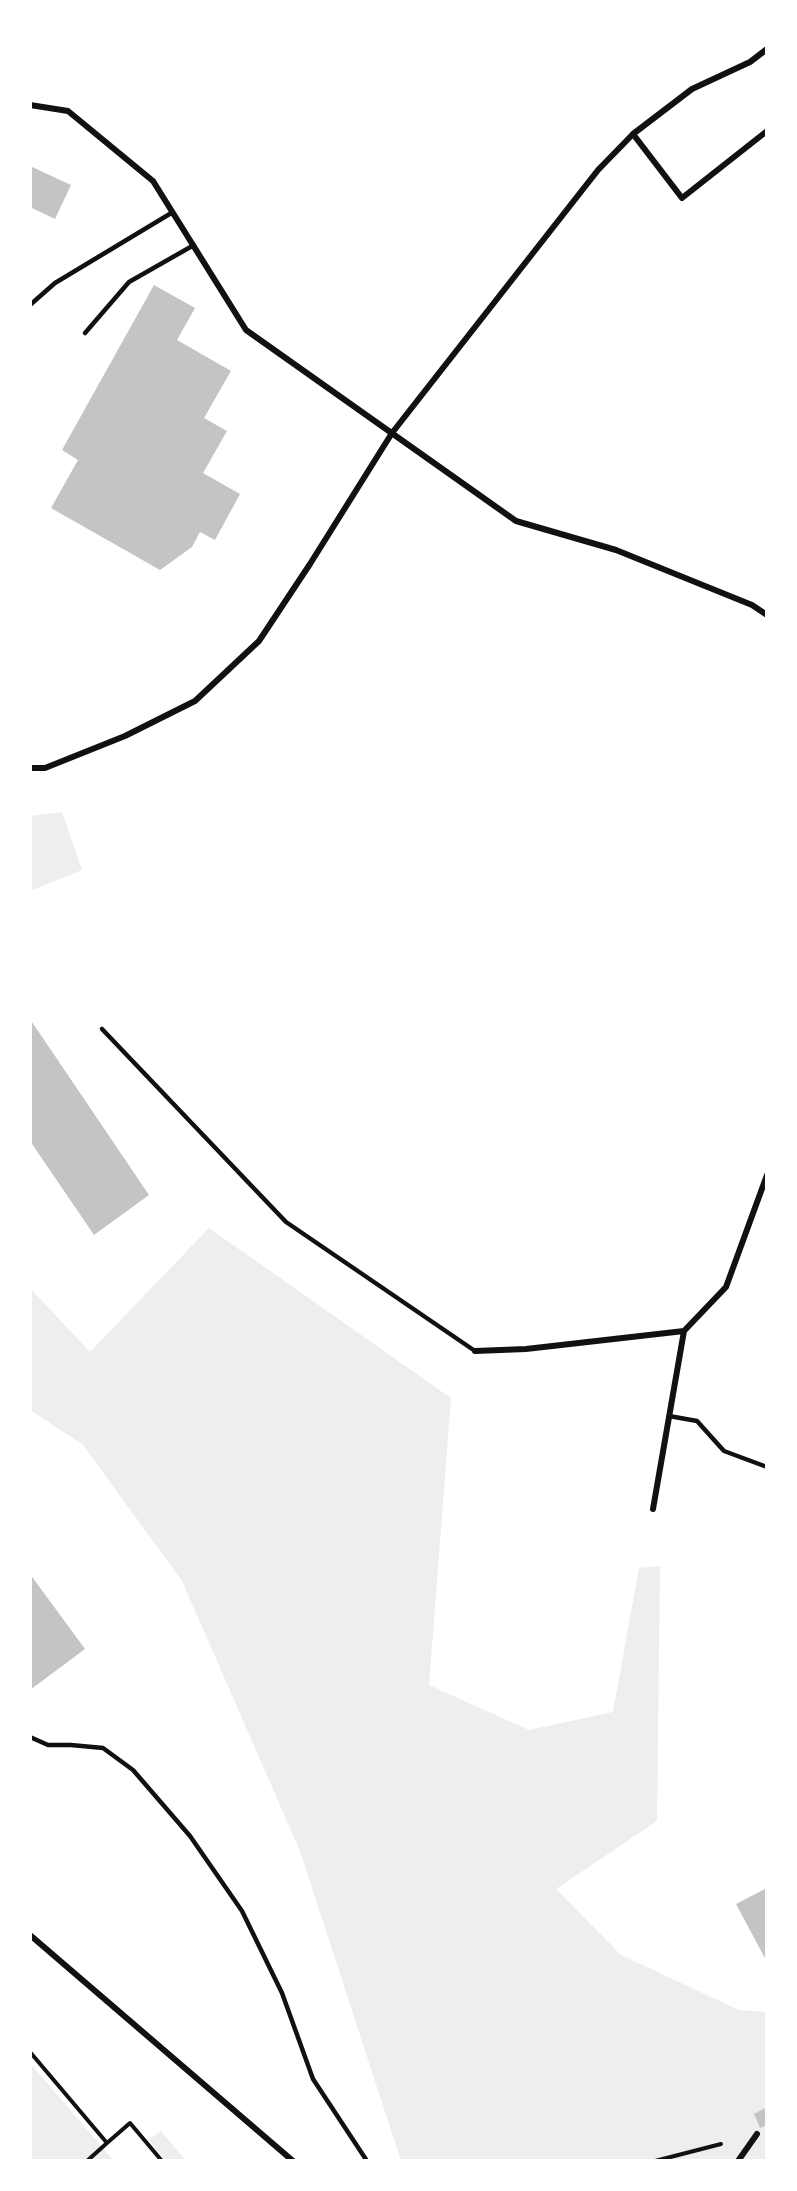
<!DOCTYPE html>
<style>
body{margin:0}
#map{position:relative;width:797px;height:2191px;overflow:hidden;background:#fff;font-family:Roboto,sans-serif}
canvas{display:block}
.frame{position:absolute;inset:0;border:32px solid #fff;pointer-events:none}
</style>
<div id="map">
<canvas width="797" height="2191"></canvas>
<div class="frame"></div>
</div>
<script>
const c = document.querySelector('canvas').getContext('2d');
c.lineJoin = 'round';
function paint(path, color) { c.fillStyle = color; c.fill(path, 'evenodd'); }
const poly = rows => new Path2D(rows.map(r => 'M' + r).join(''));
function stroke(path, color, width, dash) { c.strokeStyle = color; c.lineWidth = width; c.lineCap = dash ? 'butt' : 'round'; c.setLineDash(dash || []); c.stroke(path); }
const green = poly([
 [62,812,82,870,30,891,30,816],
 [209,1228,451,1398,429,1685,529,1730,613,1712,639,1568,660,1566,657,1821,556,1889,621,1955,739,2010,767,2012,767,2161,401,2161,300,1851,182,1581,83,1445,30,1410,30,1288,90,1352],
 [30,2063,114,2161,30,2161],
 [161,2131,186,2161,166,2161,149,2140]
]);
const building = poly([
 [30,166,71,185,55,219,30,207],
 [154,285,195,308,177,340,231,371,204,418,227,431,203,473,240,494,215,540,200,532,192,547,160,570,51,508,78,460,62,450],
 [30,1019,149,1195,94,1235,30,1141],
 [30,1574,85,1649,30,1690],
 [767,1888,767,1962,736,1904],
 [767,2107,767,2125,760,2128,754,2114]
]);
const path = poly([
 [30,2052,107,2143,87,2161],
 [107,2143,130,2123,162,2161],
 [655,2161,721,2144]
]);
const service = poly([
 [30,305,55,283,173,212],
 [85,333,129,282,194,245],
 [102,1029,286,1222,475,1351],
 [669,1416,697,1421,724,1451,767,1467],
 [30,1737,48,1745,71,1745,103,1748,133,1770,190,1836,242,1911,282,1993,313,2079,367,2161]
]);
const minor = poly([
 [30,105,68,111,153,181,246,330,516,521,616,550,752,605,767,615],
 [633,134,682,198,767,131],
 [30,768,45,768,125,736,195,701,259,641,310,564,392,433,598,170,633,134,692,89,750,62,767,49],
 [475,1351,526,1349,684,1331],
 [653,1509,684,1331,726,1287,767,1175],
 [30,1935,293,2161],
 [738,2161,757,2134]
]);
paint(green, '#eee');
paint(building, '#c4c4c4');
stroke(path, '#111', 4);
stroke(service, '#111', 4.5);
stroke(minor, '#111', 6);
</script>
